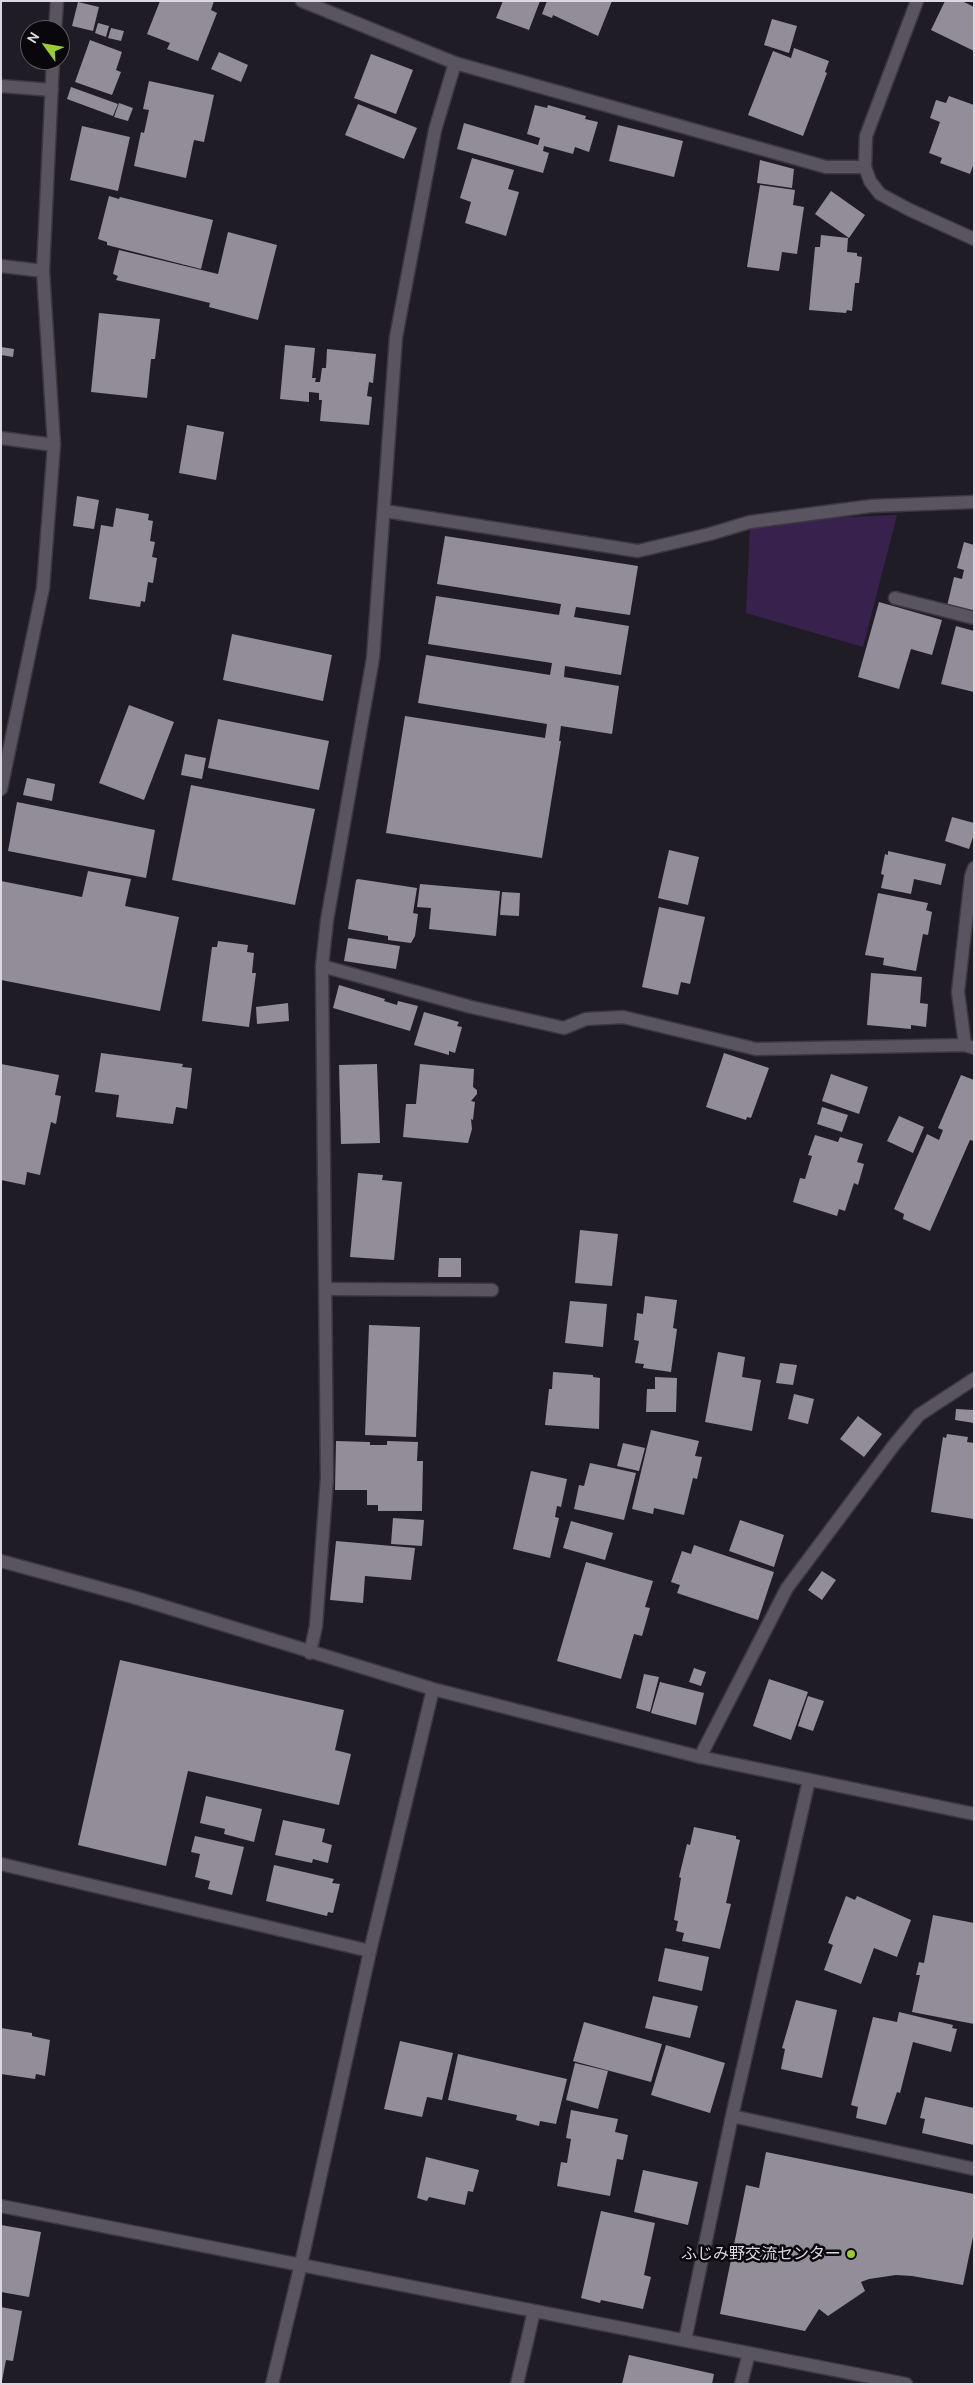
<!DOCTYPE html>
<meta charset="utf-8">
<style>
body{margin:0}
#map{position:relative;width:975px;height:2385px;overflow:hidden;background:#201c25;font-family:Cabin,sans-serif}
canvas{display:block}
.frame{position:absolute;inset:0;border:2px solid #dbd8df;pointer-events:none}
.north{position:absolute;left:20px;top:20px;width:50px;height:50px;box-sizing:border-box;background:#09070b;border:1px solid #5d5b60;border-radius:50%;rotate:302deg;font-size:14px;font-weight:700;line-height:20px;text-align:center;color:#dbd8df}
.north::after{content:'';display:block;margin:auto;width:18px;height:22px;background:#9bcb33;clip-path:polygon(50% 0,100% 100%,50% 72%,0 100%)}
</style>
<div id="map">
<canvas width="975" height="2385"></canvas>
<div class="frame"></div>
<div class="north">N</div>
</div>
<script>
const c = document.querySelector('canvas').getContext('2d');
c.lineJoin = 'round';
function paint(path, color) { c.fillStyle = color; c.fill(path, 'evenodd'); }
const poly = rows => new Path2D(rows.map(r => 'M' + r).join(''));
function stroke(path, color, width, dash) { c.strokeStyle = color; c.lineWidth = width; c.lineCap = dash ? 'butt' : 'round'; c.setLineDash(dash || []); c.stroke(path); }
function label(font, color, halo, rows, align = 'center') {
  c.font = font + ' Cabin,"Noto Sans JP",sans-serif'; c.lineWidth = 5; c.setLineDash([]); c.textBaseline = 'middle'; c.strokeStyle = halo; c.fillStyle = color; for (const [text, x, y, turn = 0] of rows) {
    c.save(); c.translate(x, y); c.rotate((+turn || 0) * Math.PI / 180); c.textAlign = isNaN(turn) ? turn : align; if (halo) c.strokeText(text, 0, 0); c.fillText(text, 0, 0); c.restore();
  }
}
const green = poly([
 [897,515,863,647,746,613,750,529,828,518]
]);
const building = poly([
 [160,1,214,1,211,10,217,13,198,61,167,49,170,43,147,34],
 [503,1,540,1,529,30,496,18],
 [547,1,612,1,598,36,553,15,552,18,542,14],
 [945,1,962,1,974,7,974,51,931,30],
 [78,2,99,7,93,31,72,26],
 [772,19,797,26,789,53,764,45],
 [98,23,109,26,106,37,95,33],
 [111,28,124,31,121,41,108,38],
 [90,40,122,52,116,70,121,72,112,95,75,82],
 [794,48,829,61,825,72,827,73,803,136,748,115,773,51,791,58],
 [219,52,248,65,241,82,211,69],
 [371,54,413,70,396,114,354,98],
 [149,81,214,95,204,142,194,140,186,178,134,166,141,132,144,133,149,110,143,109],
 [71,87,118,104,113,116,67,99],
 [949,96,974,105,974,163,970,174,940,163,942,158,929,153,940,122,930,118,936,100,946,103],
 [119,103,133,108,128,121,114,117],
 [358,104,417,128,404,159,345,135],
 [535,105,547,108,548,105,586,116,585,119,598,122,589,152,575,147,573,154,544,146,543,151,549,153,543,173,457,149,464,123,538,145,540,138,527,134],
 [618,125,683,141,674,177,609,161],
 [82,126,130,137,118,191,70,180],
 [472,158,514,170,508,189,519,192,506,236,465,223,471,202,460,198],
 [760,160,794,169,792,188,757,183],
 [760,185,795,190,793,205,804,207,797,254,782,252,779,271,747,267],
 [831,191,865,215,849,238,815,214],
 [109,196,119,199,120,197,213,220,201,269,107,245,107,242,98,239],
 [228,232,277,245,258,320,209,307,210,303,116,280,118,276,113,274,119,250,218,274],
 [821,235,848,238,847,252,857,253,857,256,862,257,859,283,855,283,852,311,847,310,846,313,809,310,815,247,820,247],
 [99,313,160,319,155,359,151,359,147,398,91,392],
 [285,345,315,348,312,378,316,378,315,382,320,382,322,368,326,368,327,349,376,354,373,383,369,382,367,396,372,397,369,425,320,421,322,400,319,400,319,393,309,392,309,402,280,399],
 [1,347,14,349,13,357,1,355],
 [187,425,224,432,216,480,179,473],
 [77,496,99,500,94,529,73,526],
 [116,508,149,514,148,520,153,521,150,541,155,542,152,557,157,558,153,583,148,582,145,602,141,601,140,607,89,599,101,525,113,527],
 [445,536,638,566,630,615,576,607,574,617,629,626,621,675,565,666,564,677,619,686,612,734,561,726,559,741,561,741,542,858,386,833,405,716,545,738,547,724,418,703,426,655,550,675,552,663,428,644,436,596,559,615,561,604,437,584],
 [964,542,974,545,974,612,947,606,954,577,962,579,964,570,957,568],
 [879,602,942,620,932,655,911,649,899,689,858,677],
 [956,626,974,631,974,692,941,684],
 [232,634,332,655,323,701,223,680],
 [129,705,174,722,144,800,99,783],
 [218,719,329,741,319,790,208,768],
 [185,754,206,758,202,779,181,775],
 [27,778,55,784,52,801,23,795],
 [191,785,315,809,295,905,172,880],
 [17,802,155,830,146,878,8,851],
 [952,817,974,823,974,834,969,849,945,841],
 [669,850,699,857,688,905,658,898],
 [888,851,946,864,941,885,914,879,911,894,881,888,884,875,881,874,885,854,888,855],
 [88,871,131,879,125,906,179,917,160,1011,1,980,1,881,82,897],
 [358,879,417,888,413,913,418,914,415,936,411,943,388,940,388,936,348,929,356,880],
 [420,884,500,891,496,936,429,929,431,908,417,907],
 [502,892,520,893,519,916,500,915],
 [878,893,928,903,926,910,932,912,928,935,923,934,916,971,883,965,884,958,865,955],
 [659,907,705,917,690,984,681,982,678,995,642,987],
 [348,938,400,946,396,969,344,961],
 [218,941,248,945,247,952,254,953,252,973,256,973,249,1027,202,1021,212,947,217,947],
 [871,973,922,977,920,1003,928,1004,926,1027,911,1025,911,1029,867,1025],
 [339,985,385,999,384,1001,397,1005,398,1001,418,1006,410,1031,333,1008],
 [288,1003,289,1021,257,1024,256,1007],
 [424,1012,459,1022,457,1026,462,1027,455,1053,449,1051,449,1055,414,1045],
 [101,1053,183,1064,182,1067,192,1068,187,1109,176,1107,173,1124,116,1117,119,1095,95,1092],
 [724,1053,769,1068,751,1118,747,1117,746,1120,706,1107],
 [1,1064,59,1075,55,1095,61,1096,56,1124,51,1122,40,1175,27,1172,25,1185,1,1180],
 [377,1064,380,1143,341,1144,339,1065],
 [420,1064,474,1069,473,1087,477,1090,477,1094,471,1101,475,1102,473,1120,471,1119,472,1129,468,1143,403,1137,406,1104,416,1104],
 [831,1074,868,1087,859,1114,822,1101],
 [961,1075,974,1080,974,1141,970,1140,930,1231,903,1219,904,1214,894,1209,927,1134,939,1140,943,1130,938,1128],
 [822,1107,848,1115,842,1132,817,1124],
 [899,1116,924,1127,913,1153,887,1141],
 [815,1135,838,1142,840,1137,863,1144,857,1162,864,1164,858,1185,854,1183,845,1211,839,1209,837,1216,793,1202,800,1178,805,1179,812,1156,808,1155],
 [358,1173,383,1175,382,1180,402,1182,394,1260,350,1257],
 [580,1230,618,1234,612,1286,575,1283],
 [439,1258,461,1258,461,1277,438,1277],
 [645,1296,677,1300,673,1328,677,1329,671,1372,643,1368,644,1364,635,1363,639,1341,634,1340,637,1313,643,1314],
 [570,1301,607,1304,603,1347,565,1343],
 [369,1325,420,1327,416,1437,365,1435],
 [718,1352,745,1357,742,1377,761,1380,752,1431,705,1422],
 [780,1363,797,1365,793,1385,776,1383],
 [553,1372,593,1375,593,1377,600,1378,599,1429,545,1425,549,1389,552,1389],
 [655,1377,677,1378,676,1412,646,1412,647,1389,655,1389],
 [794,1394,814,1399,808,1424,788,1419],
 [956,1409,974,1410,974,1423,955,1420],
 [858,1416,882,1434,864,1457,840,1439],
 [651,1430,699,1441,695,1456,702,1457,697,1479,693,1478,684,1515,654,1508,653,1514,632,1509],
 [947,1434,968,1437,967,1442,974,1443,974,1519,931,1512,943,1437,946,1438],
 [336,1441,370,1442,370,1445,387,1445,387,1441,418,1442,417,1461,423,1461,422,1511,378,1511,378,1505,367,1505,367,1490,335,1490],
 [623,1443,645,1448,639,1471,617,1466],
 [590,1463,636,1473,624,1520,574,1509,579,1485,584,1486],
 [531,1471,567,1479,561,1507,557,1506,555,1517,559,1518,550,1558,513,1549],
 [393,1518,424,1520,422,1546,391,1544],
 [740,1520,784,1535,774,1567,729,1551],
 [571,1521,613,1533,605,1560,563,1548],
 [336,1541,415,1548,411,1580,365,1576,363,1603,330,1600],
 [694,1545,774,1572,758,1620,677,1593,680,1585,671,1582,682,1551,691,1554],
 [586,1562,653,1581,645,1607,650,1608,642,1636,634,1634,621,1679,557,1661],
 [822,1571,836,1580,822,1600,808,1590],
 [120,1660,344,1710,335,1750,351,1754,339,1805,188,1771,166,1866,78,1845],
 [694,1668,706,1672,701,1686,689,1682],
 [644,1674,659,1677,650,1712,636,1708],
 [769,1679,808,1692,791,1740,753,1726],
 [660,1682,704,1693,696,1725,651,1713],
 [808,1696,824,1701,813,1731,798,1726],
 [206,1796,262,1809,254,1842,224,1834,225,1829,200,1823],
 [283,1820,325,1829,322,1842,332,1845,328,1863,313,1859,312,1863,275,1855],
 [694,1827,736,1836,736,1839,740,1840,726,1903,731,1904,720,1949,682,1941,684,1933,676,1931,678,1921,674,1920,681,1878,679,1877,687,1844,690,1845],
 [195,1836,244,1847,232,1895,208,1889,210,1881,195,1877,200,1854,191,1852],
 [274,1865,334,1879,332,1883,340,1884,333,1913,328,1912,327,1916,266,1901],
 [846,1896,855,1900,857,1896,911,1920,897,1957,874,1948,861,1984,824,1970,833,1945,828,1943],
 [933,1915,974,1923,974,2024,912,2012,920,1975,916,1975,919,1962,924,1963],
 [665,1948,709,1957,702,1991,658,1981],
 [653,1996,698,2006,690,2038,645,2028],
 [796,2000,837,2010,822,2078,781,2069,785,2049,782,2048],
 [899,2012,953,2025,952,2028,957,2029,951,2052,913,2042,900,2093,897,2092,886,2125,856,2118,858,2107,851,2105,873,2017,897,2022],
 [584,2022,662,2044,651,2082,573,2061],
 [1,2028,32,2033,32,2036,50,2040,45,2076,36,2074,35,2079,1,2074],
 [400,2041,453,2053,442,2100,427,2097,422,2117,384,2109],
 [666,2045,725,2063,710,2113,651,2095],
 [458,2054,567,2079,556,2124,540,2121,539,2126,516,2120,517,2115,448,2100],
 [575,2063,608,2071,598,2109,566,2100],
 [925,2097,974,2108,974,2145,922,2133,925,2119,920,2118],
 [571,2110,618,2119,615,2132,628,2135,623,2160,617,2159,610,2196,557,2186,561,2162,567,2163,571,2139,566,2138],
 [766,2152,974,2194,974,2232,963,2285,912,2276,896,2275,869,2279,861,2282,865,2291,828,2316,819,2309,805,2331,720,2314,746,2185,759,2188],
 [426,2157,479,2170,473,2192,468,2191,465,2205,429,2197,427,2201,417,2198],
 [643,2170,698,2182,688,2225,634,2212],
 [601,2211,655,2223,644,2275,651,2277,643,2309,601,2300,600,2303,581,2298],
 [1,2225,41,2232,29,2297,1,2292],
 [1,2307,22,2311,13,2361,6,2360,2,2381],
 [629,2355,714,2374,712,2384,622,2384]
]);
const service = poly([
 [1,86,52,90],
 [1,266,43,271],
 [895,598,974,618],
 [326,1289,492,1290],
 [700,1757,787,1588,894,1445,919,1415,974,1379]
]);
const minor = poly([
 [302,1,455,63,826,167,865,167],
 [55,30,57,1],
 [1,438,54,445],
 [385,511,638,551,710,534,750,522,871,506,974,502],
 [1,789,43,588,54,445,43,271,53,60],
 [322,966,471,1007,564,1028,586,1019,623,1017,756,1049,965,1045,974,1048],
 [965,1045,958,992,971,877,974,868],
 [310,1653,316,1626,327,1478,322,966,327,920,373,658,396,337,435,130,455,63],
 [1,1864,370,1951],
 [732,2116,809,1780],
 [1,2206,906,2384],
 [685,2340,732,2116,974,2169],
 [517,2384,534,2311],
 [741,2384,749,2353]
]);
const tertiary = poly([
 [917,1,866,136,865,167,870,181,880,194,910,210,974,239],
 [1,1561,133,1597,433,1689,700,1757,974,1814],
 [272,2384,301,2264,370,1951,433,1689]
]);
const markers = [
 [851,2254,5,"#9bcb33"]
];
const poiNames = [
 ["ふじみ野交流センター",841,2254]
];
paint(green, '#38224d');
paint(building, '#928d99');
stroke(service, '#3c3840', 15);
stroke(minor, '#3c3840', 15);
stroke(tertiary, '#3c3840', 15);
stroke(service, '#5a5460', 12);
stroke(minor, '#5a5460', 12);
stroke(tertiary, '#5a5460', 12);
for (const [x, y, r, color] of markers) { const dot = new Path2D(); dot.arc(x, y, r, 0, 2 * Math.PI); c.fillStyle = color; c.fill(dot); stroke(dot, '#09070b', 2); }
label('16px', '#dbd8df', '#09070b', poiNames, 'right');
</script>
